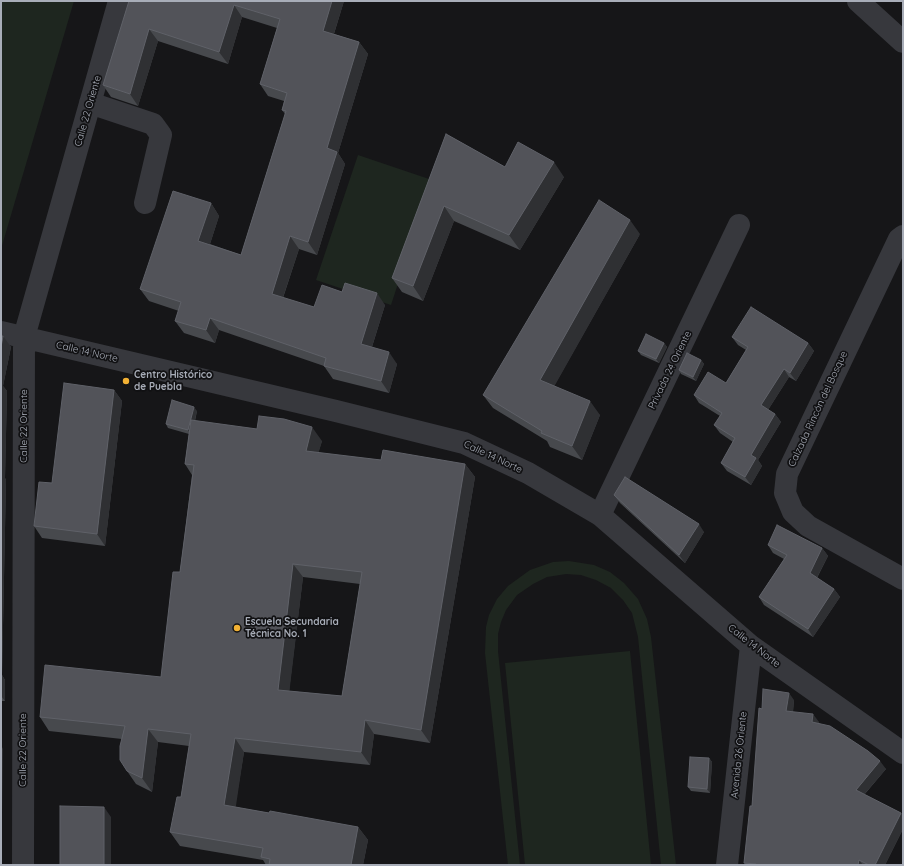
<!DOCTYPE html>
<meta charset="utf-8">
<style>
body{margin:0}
#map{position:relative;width:904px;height:866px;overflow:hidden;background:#161618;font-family:Quicksand,sans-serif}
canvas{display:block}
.frame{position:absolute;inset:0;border:2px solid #a8adb8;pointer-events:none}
</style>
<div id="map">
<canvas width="904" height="866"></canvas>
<div class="frame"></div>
</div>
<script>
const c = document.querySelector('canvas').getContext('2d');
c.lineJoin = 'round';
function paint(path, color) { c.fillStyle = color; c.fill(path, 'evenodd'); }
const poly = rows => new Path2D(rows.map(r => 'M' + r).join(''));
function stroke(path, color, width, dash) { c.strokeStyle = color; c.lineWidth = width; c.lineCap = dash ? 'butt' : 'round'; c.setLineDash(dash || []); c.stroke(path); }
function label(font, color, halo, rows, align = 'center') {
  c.font = font + ' Quicksand,sans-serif'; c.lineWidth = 3.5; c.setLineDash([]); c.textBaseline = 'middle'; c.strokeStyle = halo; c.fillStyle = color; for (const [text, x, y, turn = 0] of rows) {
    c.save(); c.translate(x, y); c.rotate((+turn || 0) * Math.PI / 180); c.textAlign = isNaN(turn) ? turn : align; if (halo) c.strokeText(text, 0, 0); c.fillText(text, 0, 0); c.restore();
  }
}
const green = poly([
 [1,1,74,1,1,249],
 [358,155,432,180,391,305,316,280],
 [569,561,594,565,610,572,624,583,638,599,647,619,651,637,676,865,661,865,638,637,632,613,623,600,611,588,596,580,581,575,566,574,547,577,533,584,517,595,506,610,501,622,498,634,498,651,520,865,508,865,485,653,486,627,489,615,497,599,508,586,530,570,553,562],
 [630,651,651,865,525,865,505,663]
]);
const minor = poly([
 [858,1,903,42],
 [90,103,153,124,161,135,145,203],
 [903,236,899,239,787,474,785,493,793,512,808,526,903,579],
 [1,332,336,411,464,443,528,473,600,515,751,646,903,753],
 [600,515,739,225],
 [23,865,24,337,119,1],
 [727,865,751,646]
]);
const wall = poly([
 [129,1,344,1,334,34,359,42,368,54,338,153,345,164,317,255,299,249,283,298,314,307,342,292,385,305,372,347,397,364,389,393,333,379,324,366,219,330,215,343,184,333,175,321,179,311,149,301,140,289,211,203,219,216,210,244,241,255,285,114,282,110,284,101,268,96,260,84,277,28,242,17,228,64,158,41,138,106,111,97,103,85],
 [446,134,505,167,564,177,520,250,454,221,423,301,402,292,392,278],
 [640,234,554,386,600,415,582,460,550,447,547,441,493,408,483,395],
 [1,336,11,347,3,386,7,391,5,478,6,480,2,675,5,680,5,701,1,701],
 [732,337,808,343,814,351,796,381,789,377,768,410,775,414,781,422,758,460,762,466,751,485,727,471,721,463,733,442,720,433,714,425,720,416,699,403,694,395,726,383,746,350,738,345],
 [664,343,667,347,659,363,641,355,638,351],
 [701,360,704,364,696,381,681,374,679,370],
 [114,390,122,401,105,546,42,538,34,526,52,483],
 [197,411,195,421,322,441,318,453,381,460,465,464,475,477,430,743,374,734,370,765,244,752,235,807,269,813,358,827,368,840,363,865,266,865,263,860,180,846,170,832,181,797,189,746,158,742,152,792,136,784,127,771,122,739,49,731,40,717,161,677,180,572,192,475,185,464,189,434,168,428,166,424],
 [303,577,360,584,342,696,289,691],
 [614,495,704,532,685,563,620,503],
 [768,545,822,548,828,556,817,578,834,589,840,597,813,637,764,605,759,597,784,559,773,553],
 [794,700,793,712,819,722,819,723,886,769,864,795,901,813,903,816,903,829,885,865,746,865,744,863,752,806,762,709],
 [709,758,712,762,710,793,691,791,688,787]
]);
const shadedWall = poly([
 [332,1,344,1,331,43,323,31],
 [234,5,242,17,228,64,219,52],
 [149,29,158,41,138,106,130,94],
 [359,42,368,54,338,153,345,164,317,255,308,242,327,148],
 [554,162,564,177,520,250,509,235],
 [211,203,219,216,207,253,198,241],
 [444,206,454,221,423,301,413,286],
 [630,220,640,234,550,394,540,380],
 [290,236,299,249,280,306,272,294],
 [377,293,385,305,369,356,361,344],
 [210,318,219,330,215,343,206,330],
 [3,336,11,347,3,386,7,391,5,478,6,480,2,675,5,680,5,701,1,696,1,347],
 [664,343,667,347,659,363,656,359],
 [808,343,814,351,796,381,790,373],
 [389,352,397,364,389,393,381,381],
 [701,360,704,364,696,381,693,377],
 [784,369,789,377,766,413,761,405],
 [114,390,122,401,105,546,97,534],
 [590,401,600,415,582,460,572,446],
 [194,407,197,411,191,435,188,430],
 [775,414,781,422,758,460,762,466,751,485,745,477,751,455],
 [312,427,322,441,315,465,306,451],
 [465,464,475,477,430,743,421,730],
 [699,524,704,532,685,563,679,555],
 [822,548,828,556,815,581,810,573],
 [293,564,303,577,288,703,278,690],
 [834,589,840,597,813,637,808,629],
 [789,693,794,700,792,719,786,711],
 [813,714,819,722,818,730,812,722],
 [365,720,374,734,370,765,361,752],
 [148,729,158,742,152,792,142,778],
 [235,738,244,752,234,819,224,805],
 [1,745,3,749,2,813,1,812],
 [709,758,712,762,710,793,707,789],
 [880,761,886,769,861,798,856,790],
 [104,807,111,817,111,865,104,865],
 [901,813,903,816,903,829,885,865,875,865],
 [358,827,368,840,363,865,351,865],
 [859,860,863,865,858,865]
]);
const building = poly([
 [129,1,332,1,323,31,359,42,327,148,337,152,308,242,290,236,272,294,314,307,322,285,342,292,345,283,377,293,361,344,389,352,381,381,324,366,326,358,210,318,206,330,175,321,181,302,140,289,173,191,211,203,198,241,241,255,286,111,282,110,287,93,260,84,280,19,234,5,219,52,149,29,130,94,103,85,129,1],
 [446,134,505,167,518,142,554,162,509,235,444,206,413,286,392,278,446,134],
 [599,200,630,220,540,380,590,401,572,446,541,433,542,431,483,395,599,200],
 [751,307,808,343,790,373,784,369,761,405,775,414,751,455,756,458,745,477,721,463,735,438,714,425,722,413,694,395,708,372,726,383,748,347,732,337,751,307],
 [646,334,664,343,656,359,638,351,646,334],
 [1,336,3,336,1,347,1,336],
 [687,353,701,360,693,377,679,370,687,353],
 [64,383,114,390,97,534,34,526,39,482,52,483,64,383],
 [172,400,194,407,188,430,166,424,172,400],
 [259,416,284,419,312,427,306,451,381,460,383,450,465,464,421,730,365,720,361,752,235,738,224,805,269,813,270,811,358,827,351,865,269,865,270,859,261,857,263,848,170,832,177,797,181,797,191,734,148,729,142,778,127,771,120,760,120,746,125,726,40,717,45,665,161,677,173,572,180,572,194,465,185,464,191,420,257,429,259,416],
 [293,564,362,572,342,696,278,690,293,564],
 [625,477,699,524,679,555,614,495,625,477],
 [777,525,822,548,810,573,834,589,808,629,759,597,787,555,768,545,777,525],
 [763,689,789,693,786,711,813,714,812,722,830,726,868,751,880,761,856,790,901,813,875,865,869,865,859,860,858,865,755,865,756,864,744,863,750,806,752,806,759,708,762,709,763,689],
 [690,757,709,758,707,789,688,787,690,757],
 [60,806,104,807,104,865,60,865,60,806]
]);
const markers = [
 [126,381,4,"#f2b134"],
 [237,628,4,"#f2b134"]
];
const streetNames = [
 ["Calle 22 Oriente",88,111,-74],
 ["Calle 14 Norte",87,352,13],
 ["Privada 24 Oriente",670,370,-64],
 ["Calzada Rincón del Bosque",818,409,-65],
 ["Calle 22 Oriente",24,426,-90],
 ["Calle 14 Norte",493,457,25],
 ["Calle 14 Norte",754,646,38],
 ["Calle 22 Oriente",23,750,-90],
 ["Avenida 26 Oriente",739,755,-84]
];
const poiNames = [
 ["Centro Histórico",134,375],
 ["de Puebla",134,387],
 ["Escuela Secundaria",245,622],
 ["Técnica No. 1",245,634]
];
paint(green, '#1e261f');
stroke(minor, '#37383d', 22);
paint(wall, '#47494d');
paint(shadedWall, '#2f3033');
paint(building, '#525359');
stroke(building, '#5f6168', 1);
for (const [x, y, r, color] of markers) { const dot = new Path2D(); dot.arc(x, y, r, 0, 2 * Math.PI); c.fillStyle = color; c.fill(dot); stroke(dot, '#111113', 1.5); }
label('10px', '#a8adb8', '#111113', streetNames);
label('bold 10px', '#a8adb8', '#111113', poiNames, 'left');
</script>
